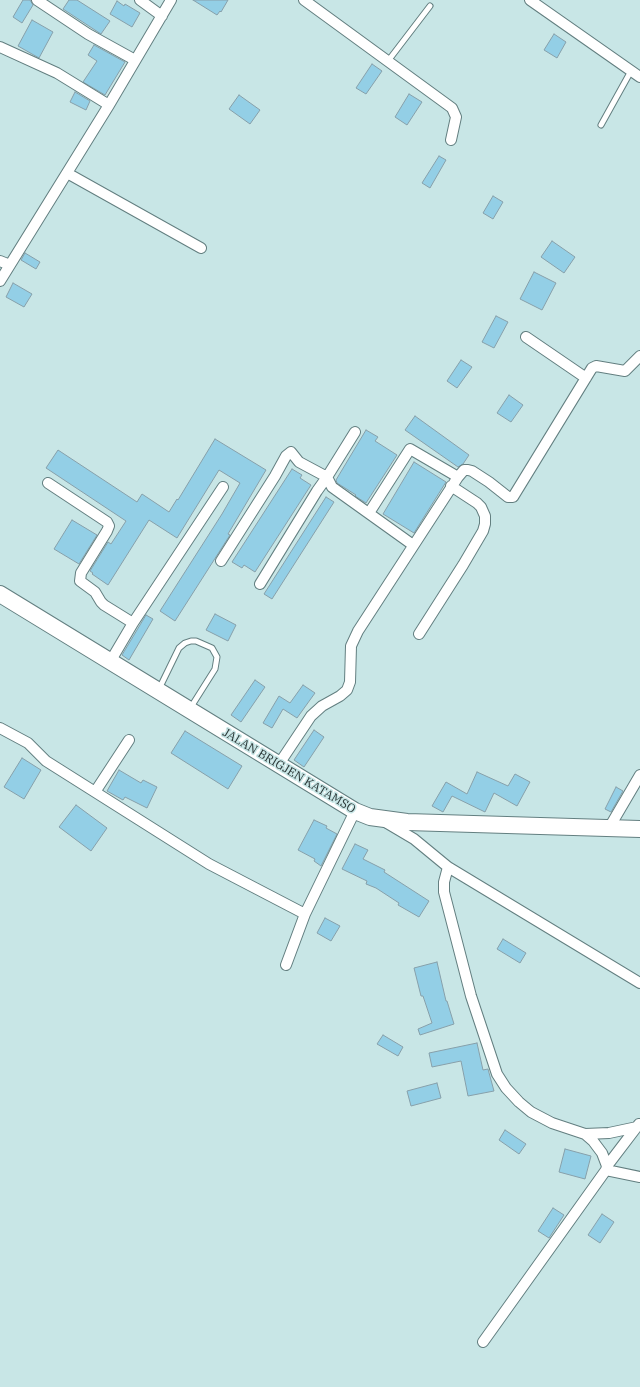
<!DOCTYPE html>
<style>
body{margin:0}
canvas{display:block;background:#c8e6e6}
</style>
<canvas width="640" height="1387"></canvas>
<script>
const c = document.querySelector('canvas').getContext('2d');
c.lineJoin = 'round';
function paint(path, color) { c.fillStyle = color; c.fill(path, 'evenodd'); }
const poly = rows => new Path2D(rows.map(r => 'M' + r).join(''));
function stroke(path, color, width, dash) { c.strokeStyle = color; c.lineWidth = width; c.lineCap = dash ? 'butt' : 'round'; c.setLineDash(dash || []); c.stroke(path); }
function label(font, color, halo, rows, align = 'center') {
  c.font = font + ' "IBM Plex Serif",serif'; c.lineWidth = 3; c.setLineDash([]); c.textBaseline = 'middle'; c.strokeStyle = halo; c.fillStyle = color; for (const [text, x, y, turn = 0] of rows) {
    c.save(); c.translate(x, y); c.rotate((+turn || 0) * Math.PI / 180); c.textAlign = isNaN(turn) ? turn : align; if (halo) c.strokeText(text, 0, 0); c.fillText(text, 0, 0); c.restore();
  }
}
const building = poly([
 [23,0,30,0,33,5,22,23,13,17,23,0],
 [69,0,77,0,110,21,101,34,63,9,69,0],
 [193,0,228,0,221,12,220,11,217,15,193,0],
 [117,1,124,6,125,4,140,13,132,27,110,14,117,1],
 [32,20,53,32,39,58,18,46,32,20],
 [554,34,566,42,557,58,544,50,554,34],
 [94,45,125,62,105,95,83,82,97,61,88,55,94,45],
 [372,64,382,71,366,94,356,88,372,64],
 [75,92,90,101,86,110,70,102,75,92],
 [409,94,422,102,407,125,395,117,409,94],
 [239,95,260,110,250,124,229,109,239,95],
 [439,156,446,160,430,188,422,183,439,156],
 [493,196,503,202,493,219,483,213,493,196],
 [552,241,575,257,564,273,541,257,552,241],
 [25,253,40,262,36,269,21,260,25,253],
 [534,272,556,283,542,310,520,299,534,272],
 [13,283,32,294,24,307,6,297,13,283],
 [496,316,508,322,494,348,482,342,496,316],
 [461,360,472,367,457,388,447,381,461,360],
 [509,395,523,405,511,422,497,413,509,395],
 [415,416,469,455,463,464,458,467,405,430,415,416],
 [366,430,378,437,375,441,397,455,366,503,355,496,356,495,337,483,336,480,366,430],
 [215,439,266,470,228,534,230,535,175,621,160,611,222,514,240,483,219,470,177,538,149,520,108,585,92,574,93,573,90,571,108,542,111,544,126,521,46,468,58,450,137,502,142,494,169,512,177,499,178,500,215,439],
 [414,462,446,482,414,533,383,514,414,462],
 [292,469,302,475,300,478,311,485,255,572,244,565,242,568,232,562,292,469],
 [326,497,334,502,272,599,264,594,326,497],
 [72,520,97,535,79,564,54,549,72,520],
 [215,614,236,625,228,641,206,630,215,614],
 [146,615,153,619,129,660,122,655,146,615],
 [255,680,265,687,241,722,231,715,255,680],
 [303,685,315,693,297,718,283,709,272,728,263,723,279,696,290,703,303,685],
 [314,730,324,737,304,767,294,760,314,730],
 [185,731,242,766,228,789,171,753,185,731],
 [22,758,41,770,24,799,4,787,22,758],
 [119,770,141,783,143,780,157,787,147,808,125,797,123,800,107,791,119,770],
 [477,772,508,786,515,774,530,782,517,806,494,793,485,812,452,796,443,812,432,806,446,782,467,794,477,772],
 [616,787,623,791,611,812,605,809,616,787],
 [76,805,107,828,91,851,59,827,76,805],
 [314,820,327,826,326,828,337,834,321,866,314,861,315,859,298,850,314,820],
 [355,844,368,850,363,859,385,870,384,872,429,901,419,917,398,905,399,903,376,888,366,884,367,881,342,869,355,844],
 [325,918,340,926,331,941,317,933,325,918],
 [503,939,526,953,520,963,497,949,503,939],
 [437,962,446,1001,447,1001,454,1024,420,1035,418,1029,432,1023,423,996,421,996,414,968,437,962],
 [383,1035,403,1047,398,1056,377,1044,383,1035],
 [477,1043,483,1070,488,1069,494,1091,468,1096,461,1061,432,1067,429,1053,477,1043],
 [437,1083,441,1098,411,1106,407,1091,437,1083],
 [505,1130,526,1144,519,1154,499,1140,505,1130],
 [565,1149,591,1156,585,1179,559,1172,565,1149],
 [553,1208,564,1215,549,1238,538,1231,553,1208],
 [602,1214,614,1222,600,1243,588,1235,602,1214]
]);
const lane = poly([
 [388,61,430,6],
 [601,125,631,71],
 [159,689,179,648,185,643,191,641,196,641,212,648,217,657,215,669,191,707]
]);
const street = poly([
 [37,0,88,34,135,60],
 [140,0,162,16],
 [304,0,452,108,456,117,451,140],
 [530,0,640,77],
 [0,47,57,73,109,105],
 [67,173,201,248],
 [0,261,10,265],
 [0,281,109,105,171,0],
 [526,337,586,378],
 [48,483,107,522,109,526,107,531,81,573,80,581,95,592,101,602,104,605,133,623],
 [369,513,410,449,458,477],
 [221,561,275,476,286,456,291,452,299,462,327,477,355,432],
 [260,584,317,491,327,477,332,487,413,545],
 [419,634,463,565,483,531,485,524,485,516,481,507,477,503,451,486],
 [110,662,133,623,223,487],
 [0,728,28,743,46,761,209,864,305,914],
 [279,764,311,716,322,706,340,696,347,690,350,682,351,646,358,631,458,477,464,470,468,470,472,471,489,482,508,497,513,497,592,368,596,366,625,371,640,356],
 [95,792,129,740],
 [387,823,414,839,448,867,640,983],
 [609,828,640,775],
 [448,867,444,882,444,892,471,996,497,1074,506,1088,519,1102,531,1112,552,1123,585,1134,609,1133,637,1127],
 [286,965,305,914,355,811],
 [585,1134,593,1141,602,1153,607,1166],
 [606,1170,640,1177],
 [483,1342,606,1170,607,1166,639,1124]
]);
const primary = poly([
 [0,594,355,811,370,817,407,822,640,829]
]);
const streetNames = [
 ["JALAN BRIGJEN KATAMSO",289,771,31]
];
paint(building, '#93cfe6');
stroke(building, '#87a0aa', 1);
stroke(lane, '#637f80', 7);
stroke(street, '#637f80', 12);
stroke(primary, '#637f80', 18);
stroke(lane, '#fff', 5);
stroke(street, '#fff', 10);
stroke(primary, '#fff', 16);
label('12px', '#293535', '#c8e6e6', streetNames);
</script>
